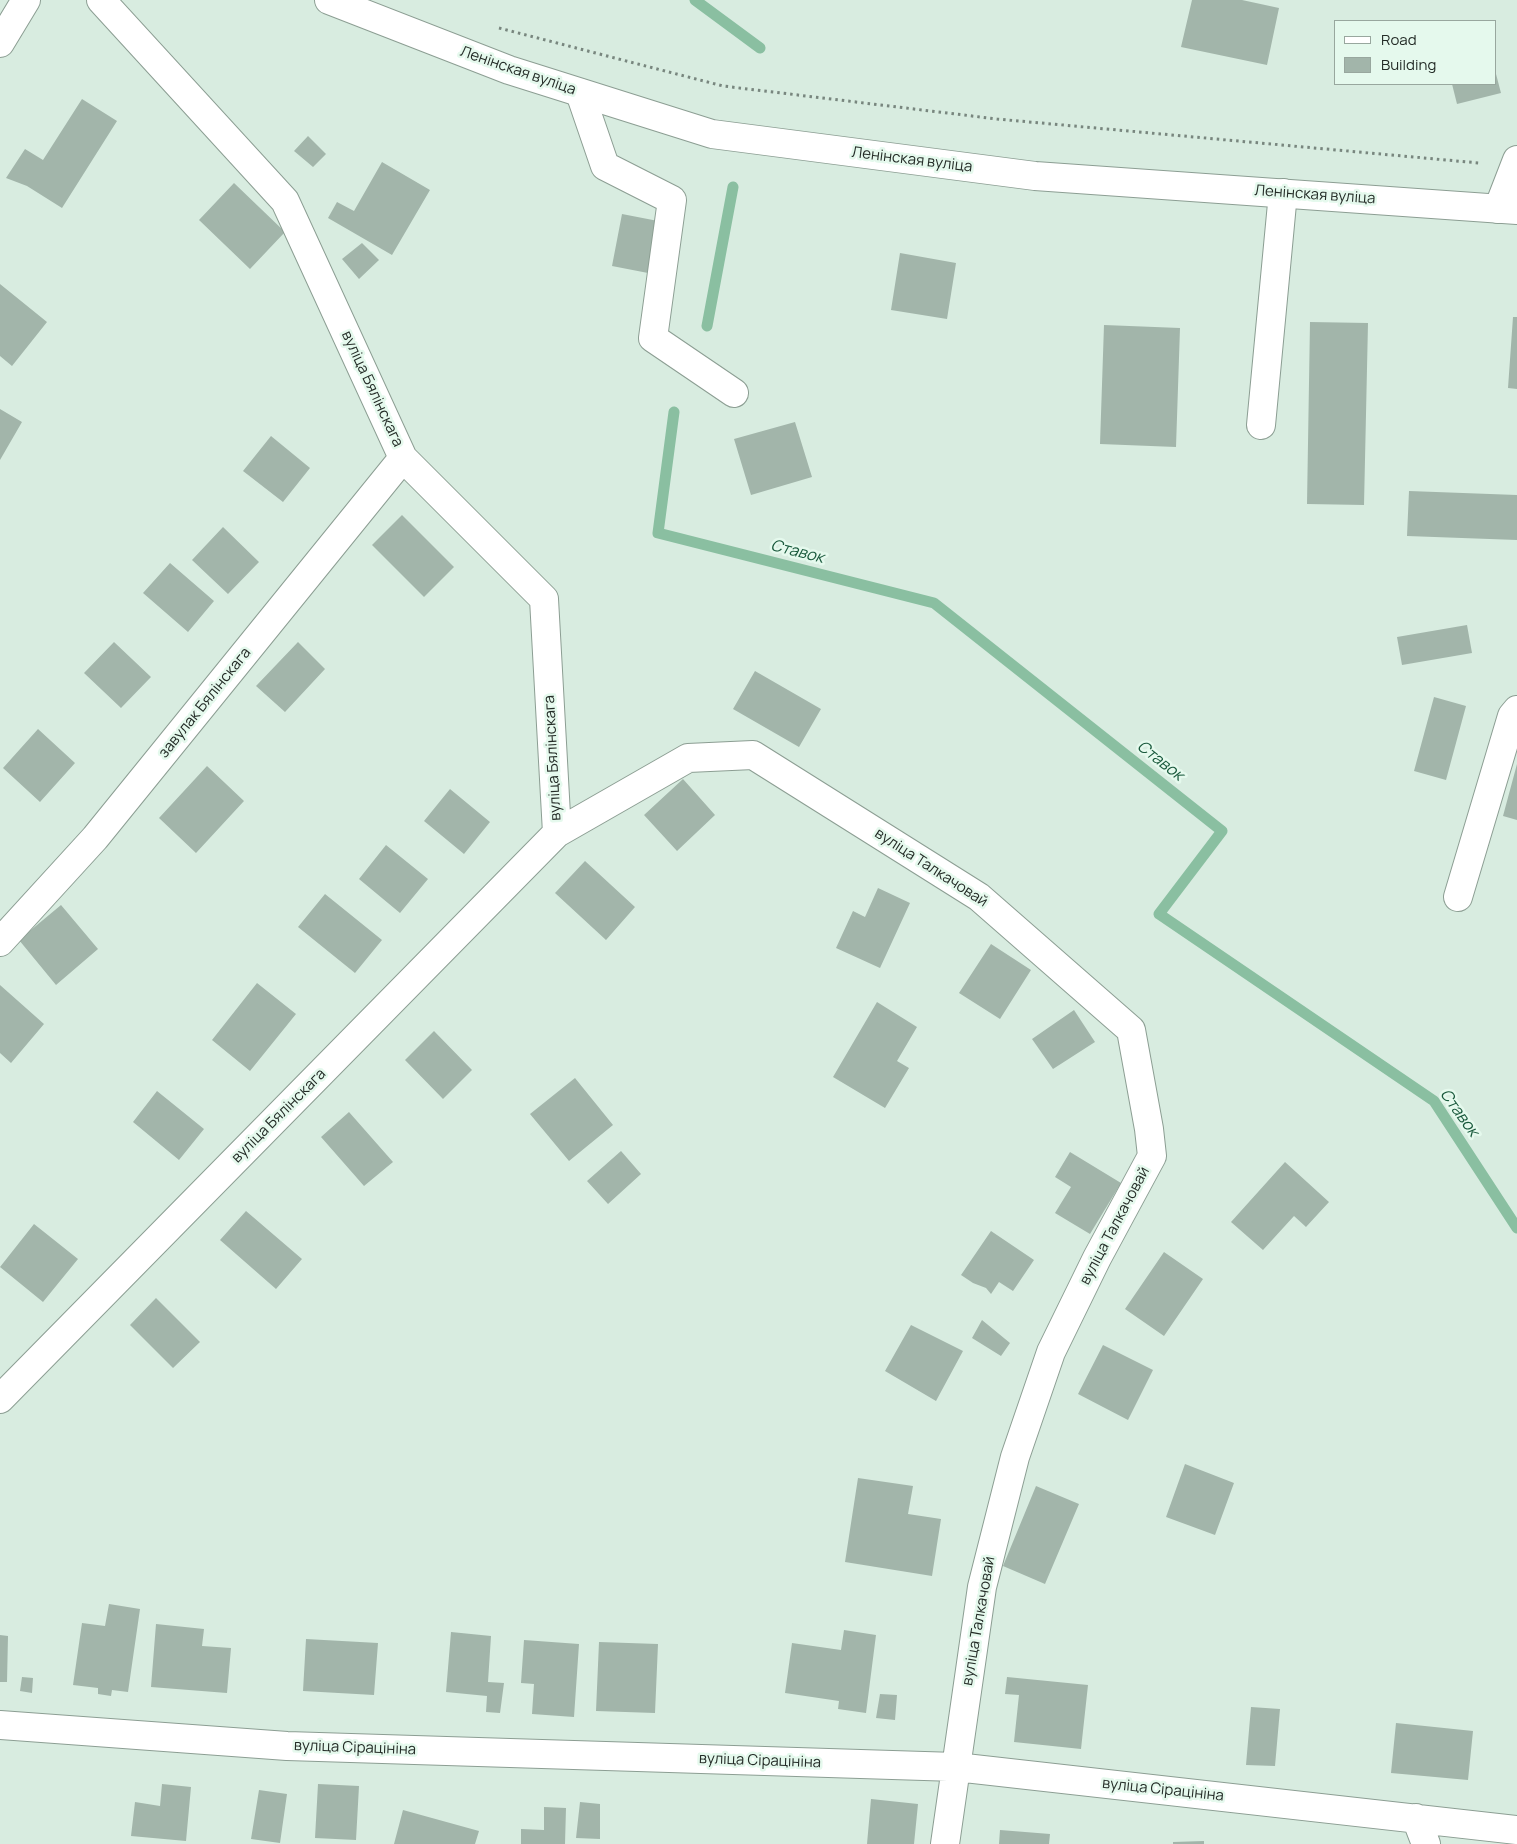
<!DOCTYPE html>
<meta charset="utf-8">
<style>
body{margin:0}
#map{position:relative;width:1517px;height:1844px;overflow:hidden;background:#d8ece0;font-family:Manrope,sans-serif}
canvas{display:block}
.legend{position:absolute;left:1334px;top:20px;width:162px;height:65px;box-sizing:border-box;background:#e5f9ed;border:1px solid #98a79e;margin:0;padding:6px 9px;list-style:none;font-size:15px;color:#242c27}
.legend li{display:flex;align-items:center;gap:10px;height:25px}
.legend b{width:25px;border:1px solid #98a79e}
</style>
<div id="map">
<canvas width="1517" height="1844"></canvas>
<ul class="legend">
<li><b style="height:6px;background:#fff"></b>Road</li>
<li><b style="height:14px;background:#a2b5aa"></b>Building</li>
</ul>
</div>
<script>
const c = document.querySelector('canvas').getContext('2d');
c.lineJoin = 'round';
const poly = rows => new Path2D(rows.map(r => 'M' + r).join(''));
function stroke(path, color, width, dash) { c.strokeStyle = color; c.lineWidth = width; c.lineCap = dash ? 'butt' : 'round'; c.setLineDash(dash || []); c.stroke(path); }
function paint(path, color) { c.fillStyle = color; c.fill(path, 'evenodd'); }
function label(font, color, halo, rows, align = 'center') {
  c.font = font + ' Manrope,sans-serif'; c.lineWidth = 5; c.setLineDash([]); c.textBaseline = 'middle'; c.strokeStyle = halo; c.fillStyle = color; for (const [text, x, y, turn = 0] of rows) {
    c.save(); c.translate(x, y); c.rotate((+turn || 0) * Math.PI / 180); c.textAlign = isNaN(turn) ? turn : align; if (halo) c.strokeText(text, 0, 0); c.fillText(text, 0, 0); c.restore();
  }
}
const stream = poly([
 [695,0,760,48],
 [707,326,733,187],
 [674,412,658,533,934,603,1222,831,1159,914,1434,1101,1517,1228]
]);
const building = poly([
 [1192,0,1242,0,1279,8,1267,65,1181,47],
 [1496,74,1501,93,1457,104,1452,84,1496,84],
 [82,99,117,121,62,208,27,186,6,178,25,149,43,160],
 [308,136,326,154,313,167,294,151],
 [382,162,430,190,392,255,328,218,337,202,354,211],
 [234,183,285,232,250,269,199,220],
 [622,214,658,221,648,273,612,266],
 [362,243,379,260,359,279,342,259],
 [900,253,956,263,947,319,891,310],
 [0,284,47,322,12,366,0,356],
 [1513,317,1517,317,1517,389,1508,388],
 [1310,322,1368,323,1364,505,1307,504],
 [1104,325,1180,328,1176,447,1100,444],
 [0,409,22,422,0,460],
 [795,422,812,477,751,495,734,439],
 [271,436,310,468,283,502,243,471],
 [1409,491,1517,495,1517,540,1407,536],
 [402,515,454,567,424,597,372,545],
 [223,527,259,562,228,594,192,560],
 [170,563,214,601,188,632,143,593],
 [1467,625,1472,653,1402,665,1397,637],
 [114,642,151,677,121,708,84,673],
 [298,642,325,669,285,712,256,686],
 [755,671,821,709,799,747,733,709],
 [1434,697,1466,706,1446,780,1414,771],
 [38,729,75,763,40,802,3,768],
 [1517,764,1517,820,1503,816],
 [207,766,244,801,196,853,159,818],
 [683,779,715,815,677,851,644,815],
 [450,789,490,822,464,854,424,821],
 [386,845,428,879,400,913,359,879],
 [585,861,635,907,606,940,555,893],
 [878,888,910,903,880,968,836,948,853,911,865,917],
 [325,894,382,940,355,973,298,927],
 [61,905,98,949,56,985,19,940],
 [991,944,1031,970,1000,1019,959,993],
 [257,983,296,1014,250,1071,212,1040],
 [0,985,44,1024,11,1063,0,1053],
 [877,1002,917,1027,897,1061,909,1068,885,1108,833,1077],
 [1074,1010,1095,1042,1053,1069,1032,1039],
 [434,1031,472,1070,443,1099,405,1060],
 [575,1078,613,1125,569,1161,530,1114],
 [157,1091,204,1129,179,1160,133,1122],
 [349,1112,393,1162,364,1186,321,1137],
 [621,1151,641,1174,608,1204,587,1181],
 [1070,1152,1121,1183,1090,1234,1055,1213,1071,1187,1055,1177],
 [1285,1162,1329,1202,1306,1227,1294,1216,1263,1250,1231,1222],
 [246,1211,302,1259,276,1289,220,1240],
 [34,1224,78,1259,43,1302,0,1267],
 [991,1231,1034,1260,1013,1291,999,1282,991,1294,986,1288,973,1283,961,1275],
 [1164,1252,1203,1279,1164,1336,1125,1309],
 [156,1298,200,1342,173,1368,130,1325],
 [982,1320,1010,1343,1001,1356,972,1338],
 [911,1325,963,1351,936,1401,885,1371],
 [1103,1345,1153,1370,1128,1420,1078,1394],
 [1185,1464,1234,1483,1215,1535,1166,1517],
 [858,1478,913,1486,908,1514,941,1519,932,1576,845,1562],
 [1036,1486,1079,1504,1045,1584,1003,1566],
 [109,1604,140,1609,128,1692,112,1690,111,1696,98,1694,98,1688,73,1685,82,1623,105,1626],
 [156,1624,204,1629,202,1646,231,1648,227,1693,151,1687],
 [844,1630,876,1635,866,1713,838,1709,839,1701,785,1693,792,1643,841,1650],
 [451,1632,491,1636,488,1682,504,1683,500,1713,486,1712,487,1696,446,1692],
 [0,1635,8,1636,7,1682,0,1682],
 [306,1639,378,1643,374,1695,303,1691],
 [524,1640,579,1644,574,1717,532,1714,534,1684,521,1683],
 [599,1642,658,1644,655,1713,596,1711],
 [22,1677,33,1678,32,1693,20,1691],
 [1007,1677,1088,1685,1081,1749,1014,1742,1019,1695,1005,1694],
 [880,1694,897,1695,895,1720,876,1718],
 [1251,1707,1280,1709,1275,1766,1246,1765],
 [1396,1723,1473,1731,1468,1780,1391,1773],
 [162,1784,191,1787,186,1841,131,1836,135,1802,160,1806],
 [318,1784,359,1786,356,1840,315,1838],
 [259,1790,287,1794,280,1843,251,1839],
 [871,1799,918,1804,914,1844,867,1844],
 [580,1802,600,1804,600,1839,576,1838],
 [544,1807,566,1808,565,1844,521,1844,521,1829,544,1830],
 [403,1810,479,1831,475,1844,394,1844],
 [1000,1830,1050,1834,1049,1844,999,1844],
 [1204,1841,1204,1844,1173,1844,1173,1842]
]);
const path = poly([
 [499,28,723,86,997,119,1479,163]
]);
const minor = poly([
 [101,0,285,201,403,458,544,599,557,833],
 [0,43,26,0],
 [580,93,605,166,672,200,653,338,734,393],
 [1498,209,1517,160],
 [1261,425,1283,193],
 [1458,897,1512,716,1517,710],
 [0,942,95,838,403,458],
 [0,1399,557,833,688,758,753,755,979,897,1131,1030,1149,1129,1152,1156,1097,1258,1051,1352,1015,1457,982,1587,945,1844],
 [0,1725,287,1746,956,1767,1517,1830],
 [1416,1818,1426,1844]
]);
const major = poly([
 [329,0,509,70,712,134,1035,176,1517,210]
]);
const streetNames = [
 ["Ленінская вуліца",518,71,19],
 ["Ленінская вуліца",912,160,7],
 ["Ленінская вуліца",1315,195,4],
 ["вуліца Бялінскага",372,389,65],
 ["завулак Бялінскага",205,703,-51],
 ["вуліца Бялінскага",553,758,-93],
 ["вуліца Талкачовай",931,868,33],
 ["вуліца Бялінскага",279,1116,-45],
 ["вуліца Талкачовай",1115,1226,-62],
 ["вуліца Талкачовай",979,1621,-80],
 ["вуліца Сірацініна",355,1748,2],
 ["вуліца Сірацініна",760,1761,2],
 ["вуліца Сірацініна",1163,1790,6]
];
const waterNames = [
 ["Ставок",797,552,14],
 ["Ставок",1160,761,38],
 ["Ставок",1459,1113,54]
];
stroke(stream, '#8abfa1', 11);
paint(building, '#a2b5aa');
stroke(minor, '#8c9e93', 30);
stroke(major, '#8c9e93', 30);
stroke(path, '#78867e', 3, [2.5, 4]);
stroke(minor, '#fff', 28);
stroke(major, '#fff', 28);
label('15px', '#242c27', '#e5f9ed', streetNames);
label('italic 16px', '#18583b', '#e5f9ed', waterNames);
</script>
